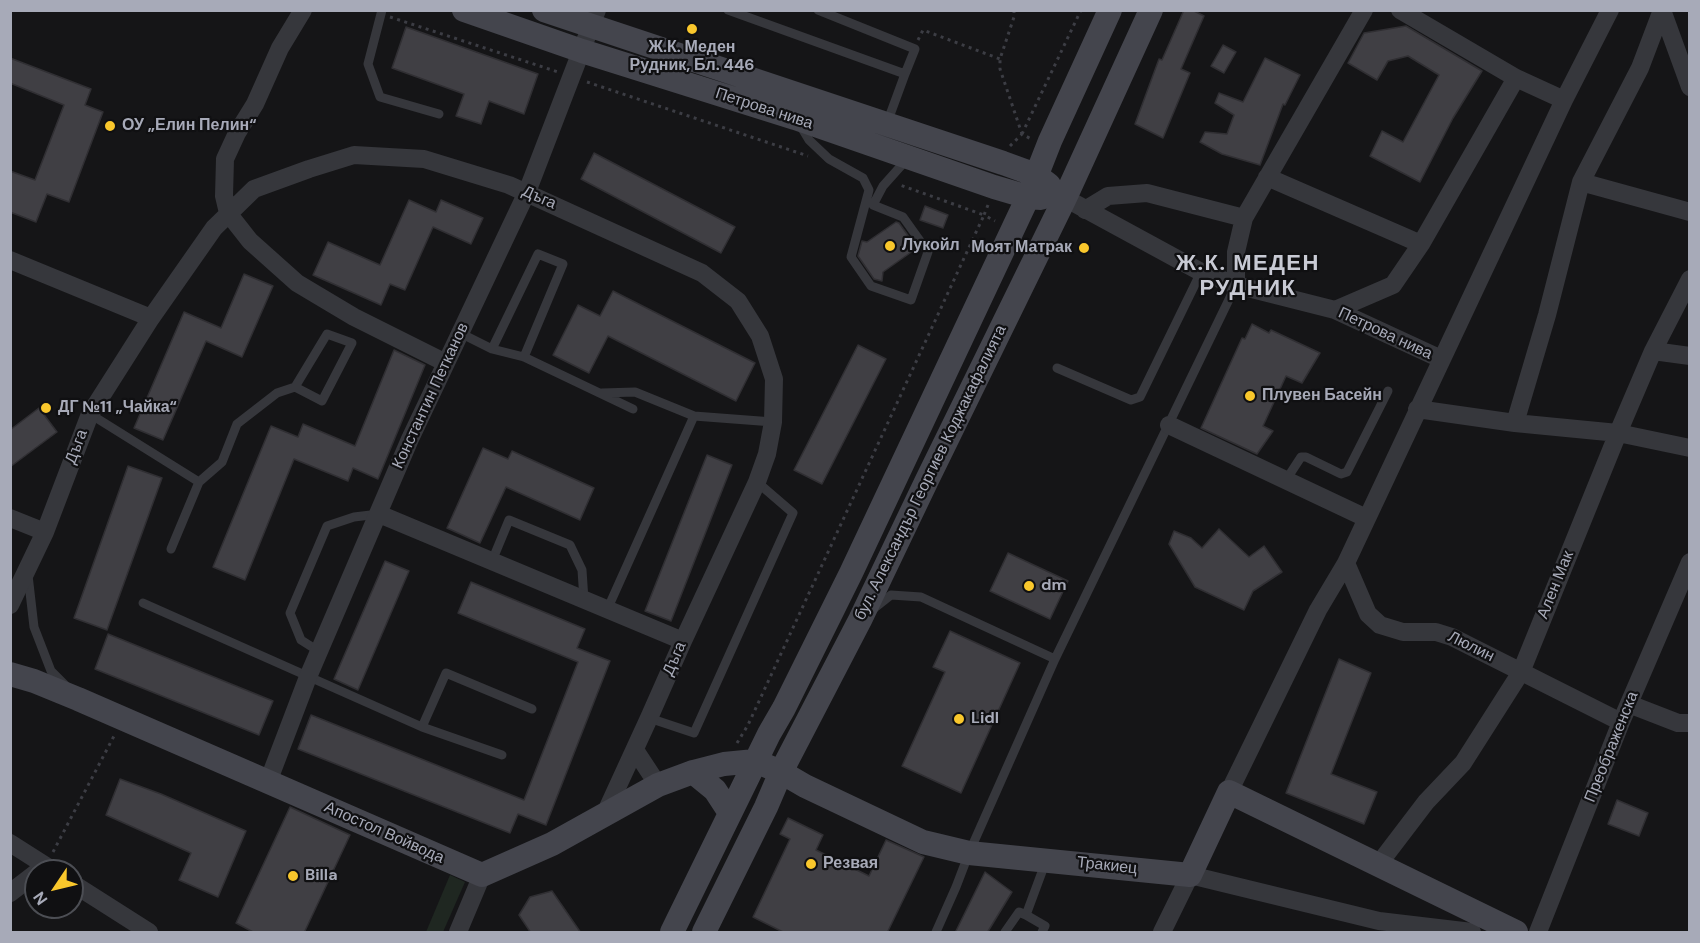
<!DOCTYPE html>
<meta charset="utf-8">
<style>
body{margin:0}
#map{position:relative;width:1700px;height:943px;overflow:hidden;background:#151517;font-family:"DM Sans",sans-serif}
canvas{display:block}
.frame{position:absolute;inset:0;border:12px solid #a7aab8;pointer-events:none}
.north{position:absolute;left:24px;top:859px;width:60px;height:60px;box-sizing:border-box;background:#101012;border:2px solid #4c4e54;border-radius:50%;rotate:235deg;font-size:16px;font-weight:700;line-height:24px;text-align:center;color:#a7aab8}
.north::after{content:'';display:block;margin:auto;width:21px;height:27px;background:#f9c72c;clip-path:polygon(50% 0,100% 100%,50% 72%,0 100%)}
</style>
<div id="map">
<canvas width="1700" height="943"></canvas>
<div class="frame"></div>
<div class="north">N</div>
</div>
<script>
const c = document.querySelector('canvas').getContext('2d');
c.lineJoin = 'round';
function paint(path, color) { c.fillStyle = color; c.fill(path, 'evenodd'); }
const poly = rows => new Path2D(rows.map(r => 'M' + r).join(''));
function stroke(path, color, width, dash) { c.strokeStyle = color; c.lineWidth = width; c.lineCap = dash ? 'butt' : 'round'; c.setLineDash(dash || []); c.stroke(path); }
function label(font, color, halo, rows, align = 'center') {
  c.font = font + ' "DM Sans",sans-serif'; c.lineWidth = 4.5; c.setLineDash([]); c.textBaseline = 'middle'; c.strokeStyle = halo; c.fillStyle = color; for (const [text, x, y, turn = 0] of rows) {
    c.save(); c.translate(x, y); c.rotate((+turn || 0) * Math.PI / 180); c.textAlign = isNaN(turn) ? turn : align; if (halo) c.strokeText(text, 0, 0); c.fillText(text, 0, 0); c.restore();
  }
}
const green = poly([
 [450,875,465,882,443,932,426,932]
]);
const building = poly([
 [1184,10,1192,10,1204,16,1181,69,1190,73,1163,138,1135,124,1159,59,1162,60,1184,10],
 [1406,26,1482,71,1453,118,1420,182,1370,156,1382,131,1403,142,1439,75,1408,56,1388,61,1377,80,1348,63,1364,33,1406,26],
 [406,27,538,74,524,114,489,101,481,124,456,116,464,94,392,68,406,27],
 [1223,45,1236,52,1224,73,1211,66,1223,45],
 [10,58,91,89,85,105,103,112,69,202,47,194,36,222,10,212,10,171,35,180,64,105,10,83,10,58],
 [1265,58,1300,75,1285,105,1283,104,1260,165,1222,154,1200,142,1205,132,1227,134,1234,115,1215,103,1219,93,1243,102,1265,58],
 [594,153,735,227,721,253,581,179,594,153],
 [409,200,436,212,441,200,483,218,471,244,433,227,405,290,390,284,381,305,313,275,328,242,380,265,409,200],
 [925,206,948,215,943,228,920,220,925,206],
 [896,222,899,223,917,248,883,272,882,281,874,279,858,256,862,241,867,242,896,222],
 [244,274,273,286,242,357,206,341,163,440,134,428,184,312,221,328,244,274],
 [613,291,755,363,736,401,608,336,589,373,553,355,578,305,600,316,613,291],
 [1252,324,1269,333,1271,330,1320,353,1302,383,1286,376,1263,426,1273,431,1257,454,1201,428,1242,338,1245,339,1252,324],
 [858,345,886,359,822,484,794,470,858,345],
 [394,350,425,365,378,479,353,468,348,481,294,459,245,580,213,567,271,426,298,437,303,424,355,446,394,350],
 [39,408,57,432,10,467,10,430,39,408],
 [483,448,508,459,512,451,594,488,580,520,506,487,480,543,447,528,483,448],
 [707,455,732,465,671,621,645,611,707,455],
 [128,466,162,478,107,630,74,618,128,466],
 [1219,529,1249,557,1264,546,1282,572,1253,591,1244,610,1195,587,1169,544,1174,531,1191,538,1202,548,1219,529],
 [1008,553,1068,581,1050,619,990,591,1008,553],
 [385,561,409,571,358,690,334,679,385,561],
 [471,582,585,629,577,648,610,661,546,825,518,814,510,833,298,749,311,715,524,800,578,662,458,613,471,582],
 [950,631,1020,663,961,793,902,766,945,672,933,667,950,631],
 [108,634,273,701,259,735,95,669,108,634],
 [1339,659,1371,673,1331,774,1377,792,1364,824,1286,793,1339,659],
 [120,779,161,794,246,831,218,897,179,880,191,853,106,815,120,779],
 [1617,800,1648,813,1639,836,1608,824,1617,800],
 [290,807,350,835,304,933,255,933,236,923,290,807],
 [788,818,823,835,816,850,869,876,886,840,924,857,887,933,785,933,753,917,790,839,780,834,788,818],
 [985,872,1012,892,987,933,955,933,985,872],
 [552,891,581,933,531,933,519,915,530,897,552,891]
]);
const path = poly([
 [1014,10,1014,17,1000,59,1000,69,1022,134],
 [390,17,558,72],
 [918,40,923,30,1000,59],
 [587,82,808,156],
 [1022,134,1081,10],
 [1010,146,1022,134,1031,139],
 [988,205,984,215,995,221],
 [737,743,748,725,984,215,900,185],
 [53,852,114,736]
]);
const lane = poly([
 [382,10,368,64,380,97,439,114],
 [728,10,905,74,887,123],
 [818,10,915,49,905,74],
 [800,125,809,140,829,159,863,178,869,190,851,257,871,286,911,300,928,252,903,217,873,205,883,186,908,158],
 [460,333,492,349,524,357,633,409],
 [492,349,538,254,563,264,524,357],
 [1057,368,1131,400,1140,397,1201,272],
 [602,393,635,392,694,416],
 [90,414,199,482,171,549],
 [1286,480,1301,457,1306,457,1341,474,1347,472,1388,391],
 [199,482,222,462,237,424,277,393,295,387,327,334,352,343,322,401,295,387],
 [492,561,509,520,570,545,582,570,584,600],
 [28,575,34,627,51,671,66,686],
 [143,603,422,727,502,755],
 [607,610,694,416,773,422],
 [872,610,891,595,921,597,1055,659],
 [320,652,301,640,290,613,327,526,354,517,379,514],
 [649,718,694,733,793,513,757,482],
 [422,727,446,673,532,709],
 [1026,915,1045,926,1042,932],
 [936,932,956,887,969,853,1055,659,1236,285],
 [1005,932,1019,912,1026,915,1046,861]
]);
const street = poly([
 [303,10,280,48,255,104,237,133,225,159,224,196,228,213,250,241,297,283,354,317,446,363],
 [1400,10,1516,78,1564,100],
 [1662,10,1690,87],
 [1267,177,1421,244],
 [1581,182,1690,212],
 [1065,198,1201,272,1236,285,1335,310,1441,359],
 [1085,210,1108,196,1147,193,1244,218],
 [10,260,151,318],
 [1236,285,1236,252,1244,218,1364,10],
 [1335,310,1393,285,1421,244,1516,78],
 [1653,351,1690,356],
 [1417,409,1515,423,1618,433,1690,448],
 [1515,423,1547,315,1581,182,1640,68,1662,10],
 [1169,425,1366,518],
 [379,514,683,641],
 [10,518,45,532],
 [1346,563,1368,614,1380,625,1403,632,1436,632,1452,637,1621,722],
 [10,605,45,532,90,414,151,318,214,228,254,189,309,169,354,155,424,159,509,185,702,273,738,301,760,336,774,379,773,422,767,454,757,482,683,641,649,718,604,816],
 [1629,704,1678,723,1690,723],
 [635,750,658,785],
 [268,782,308,677,410,439,527,192,597,10],
 [1229,792,1318,610,1346,563,1564,100,1610,10],
 [10,843,54,871],
 [1378,865,1426,802,1463,763,1521,672,1618,433,1653,351,1690,279],
 [72,883,149,932],
 [10,893,36,873],
 [458,932,482,875],
 [1162,932,1190,875,1379,921,1472,932],
 [1538,932,1621,722,1690,562]
]);
const secondary = poly([
 [464,10,582,51,795,118,994,187,1028,197,1041,198],
 [544,10,1003,163,1036,175,1049,185],
 [10,674,34,681,78,699,482,875,552,844,658,785,693,772,724,764,755,761,781,772,805,786,923,842,969,853,1190,875,1229,792,1516,932],
 [693,772,715,790,730,813],
 [672,932,769,734,784,708,851,573,1028,197,1050,141,1110,10],
 [704,932,766,807,781,772,860,620,927,480,1065,198,1151,10]
]);
const markers = [
 [692,29,6,"#f9c72c"],
 [110,126,6,"#f9c72c"],
 [890,246,6,"#f9c72c"],
 [1084,248,6,"#f9c72c"],
 [1250,396,6,"#f9c72c"],
 [46,408,6,"#f9c72c"],
 [1029,586,6,"#f9c72c"],
 [959,719,6,"#f9c72c"],
 [811,864,6,"#f9c72c"],
 [293,876,6,"#f9c72c"]
];
const poiNames = [
 ["Ж.К. Меден",692,48,"center"],
 ["Рудник, Бл. 446",692,66,"center"],
 ["ОУ „Елин Пелин“",122,126],
 ["Лукойл",902,246],
 ["Моят Матрак",1072,248,"right"],
 ["Плувен Басейн",1262,396],
 ["ДГ №11 „Чайка“",58,408],
 ["dm",1041,586],
 ["Lidl",971,719],
 ["Резвая",823,864],
 ["Billa",305,876]
];
const streetNames = [
 ["Петрова нива",764,109,18],
 ["Дъга",539,198,24],
 ["Петрова нива",1385,334,25],
 ["Константин Петканов",431,396,-65],
 ["Дъга",77,447,-69],
 ["бул. Александър Георгиев Коджакафалията",931,473,-64],
 ["Ален Мак",1556,585,-68],
 ["Люлин",1471,647,26],
 ["Дъга",675,659,-66],
 ["Преображенска",1612,747,-68],
 ["Апостол Войвода",384,833,24],
 ["Тракиец",1107,866,6]
];
const districtNames = [
 ["Ж.К. МЕДЕН",1248,264],
 ["РУДНИК",1248,289]
];
paint(green, '#1f2721');
paint(building, '#403f44');
stroke(building, '#302f33', 1.5);
stroke(path, '#3c3d44', 3, [3, 4.5]);
stroke(lane, '#36373c', 9);
stroke(street, '#36373c', 18);
stroke(secondary, '#44454d', 24);
for (const [x, y, r, color] of markers) { const dot = new Path2D(); dot.arc(x, y, r, 0, 2 * Math.PI); c.fillStyle = color; c.fill(dot); stroke(dot, '#101012', 2); }
label('bold 16px', '#a7aab8', '#101012', poiNames, 'left');
label('16px', '#a7aab8', '#101012', streetNames);
c.letterSpacing = '1.5px';
label('bold 22px', '#c8cad4', '#101012', districtNames);
c.letterSpacing = '0px';
</script>
